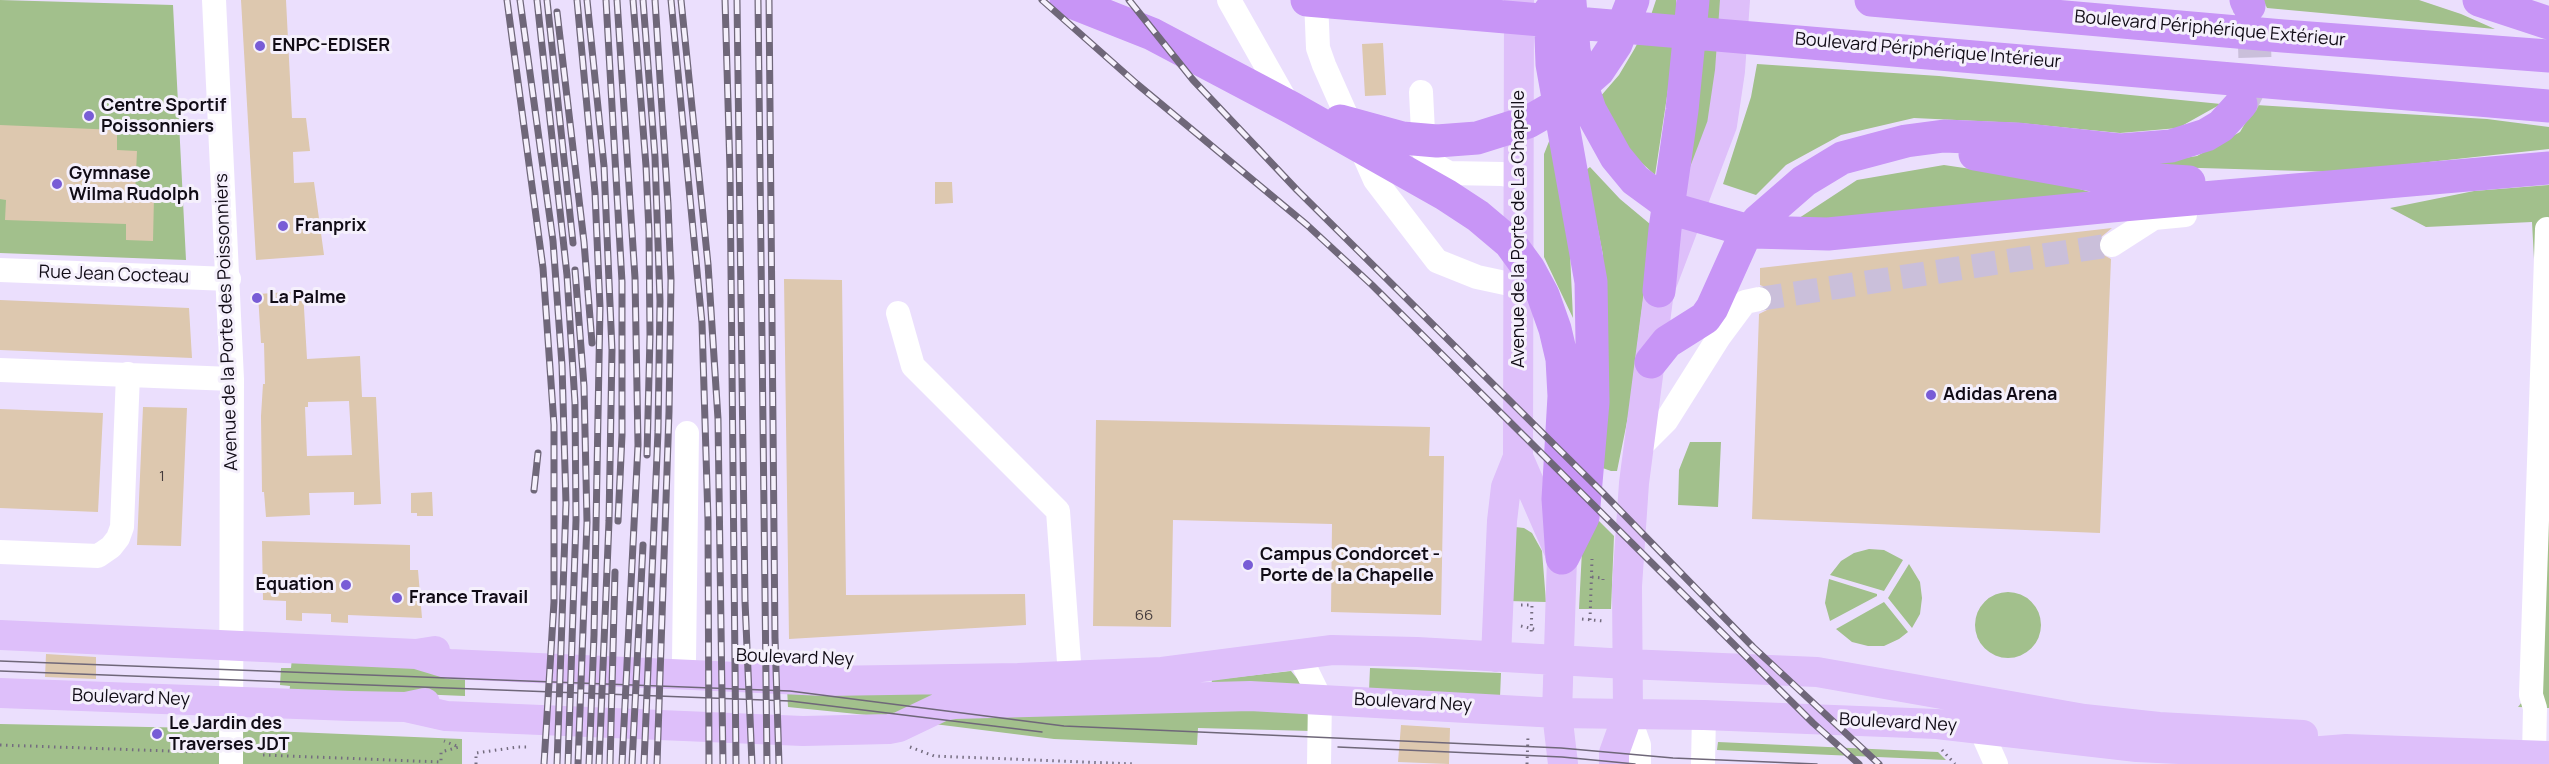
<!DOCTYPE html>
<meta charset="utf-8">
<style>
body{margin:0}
canvas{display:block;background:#ebdffd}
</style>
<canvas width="2549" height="764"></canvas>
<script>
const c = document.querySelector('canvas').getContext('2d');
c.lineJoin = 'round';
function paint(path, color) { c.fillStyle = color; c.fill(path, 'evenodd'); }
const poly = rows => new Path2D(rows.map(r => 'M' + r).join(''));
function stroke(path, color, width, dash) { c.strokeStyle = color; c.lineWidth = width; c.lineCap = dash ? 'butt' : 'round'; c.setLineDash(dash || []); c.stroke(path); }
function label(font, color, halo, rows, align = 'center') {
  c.font = font + ' Manrope,sans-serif'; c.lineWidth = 6; c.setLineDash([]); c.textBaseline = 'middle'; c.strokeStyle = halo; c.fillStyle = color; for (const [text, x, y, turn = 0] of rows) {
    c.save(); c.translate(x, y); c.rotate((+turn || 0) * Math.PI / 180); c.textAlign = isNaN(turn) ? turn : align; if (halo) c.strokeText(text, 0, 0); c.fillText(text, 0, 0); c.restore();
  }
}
const green = poly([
 [0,0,173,5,186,260,0,253],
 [1656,0,1676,0,1677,8,1673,57,1655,175,1634,156,1599,98,1619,75,1635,48,1650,18],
 [1705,0,1733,0,1717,107,1685,181],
 [2263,0,2419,0,2461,14,2495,29,2267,8],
 [1757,64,1939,76,2221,104,2178,128,2120,133,2020,123,1914,118,1841,135,1786,165,1756,195,1723,184,1751,97],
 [2256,105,2487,119,2549,127,2549,149,2336,172,2133,166,2197,156,2240,132],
 [1550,139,1570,253,1573,318,1544,257,1544,154],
 [1944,165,2052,181,2097,194,1793,222,1857,180],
 [1590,167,1620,199,1650,224,1649,253,1629,412,1617,471,1611,471,1597,466,1603,334,1603,255,1586,170],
 [2549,185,2549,708,2518,707,2536,684,2535,278,2532,222,2426,227,2390,208,2474,191],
 [1690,442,1721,442,1718,507,1678,505,1679,470],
 [1591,513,1614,536,1611,609,1579,609,1582,550],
 [1515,527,1524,528,1532,533,1542,551,1546,602,1508,601],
 [1869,549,1884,550,1903,560,1884,591,1830,575,1841,561,1854,553],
 [1909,564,1920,582,1922,598,1920,614,1912,628,1888,598],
 [1829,579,1877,594,1877,596,1830,621,1825,603],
 '1975 625a33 33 0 1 1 66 0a33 33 0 1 1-66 0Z',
 [1884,602,1908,632,1899,639,1884,646,1868,646,1852,642,1836,629],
 [292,658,465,669,465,696,392,693,289,696,290,686,280,685,281,668,291,668],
 [1370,668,1501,673,1500,697,1369,691],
 [1291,671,1304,687,1211,687,1212,680],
 [787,688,940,692,896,718,788,707],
 [1297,708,1309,715,1311,731,1198,728,1197,745,1054,739,926,723,946,716],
 [0,724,198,728,462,739,462,764,0,764],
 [1718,742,1938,752,1946,760,1717,750]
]);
const building = poly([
 [241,0,286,0,292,118,306,118,310,151,293,152,294,183,314,182,324,255,256,260],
 [1383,43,1386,95,1365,96,1362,44],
 [0,125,117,130,117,150,137,151,135,195,154,196,153,241,126,240,126,224,5,220,6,200,0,199],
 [935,182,952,182,953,203,935,204],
 [2112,228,2100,238,2098,245,2100,253,2111,259,2100,533,1752,519,1759,314,1769,309,1773,297,1769,289,1760,285,1760,268],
 [784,279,842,280,846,595,1025,594,1026,625,789,639],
 [303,291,307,359,360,356,362,397,376,397,381,504,354,505,354,492,309,493,310,515,266,517,264,492,262,492,261,416,263,384,265,384,264,343,261,343,258,294],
 [349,401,352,455,307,456,305,407,308,407,308,402],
 [0,300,189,308,192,358,0,350],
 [143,407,187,408,181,546,137,545],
 [0,409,103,413,98,512,0,508],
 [1096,420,1430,427,1429,456,1444,456,1441,615,1331,612,1332,524,1173,520,1171,627,1093,626],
 [432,492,433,516,417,516,417,513,411,513,411,493],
 [262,541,410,545,410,570,418,570,422,618,348,615,348,623,331,622,331,614,302,613,302,621,286,620,286,601,263,600],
 [46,654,96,657,96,679,45,677],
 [1401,725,1450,728,1449,764,1398,762]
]);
const minorTunnel = poly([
 [1759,299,2112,245]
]);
const highwayTunnel = poly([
 [2241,104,2248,90,2255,60,2254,29,2249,7]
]);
const path = poly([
 [1592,577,1603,578,1603,580],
 [1521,605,1532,605,1531,636],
 [1582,619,1603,621],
 [1590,620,1592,559],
 [1521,626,1538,630],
 [0,745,197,752],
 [910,747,934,756,1135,764],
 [1942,750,1955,764],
 [263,755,441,762,441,752,459,747,444,741],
 [476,764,476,753,518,747,530,747],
 [1527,764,1528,736]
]);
const minor = poly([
 [214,0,232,379,231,764],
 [1229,0,1290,108],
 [1316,0,1318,48,1324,65,1375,180,1437,261,1477,277,1519,286],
 [1421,92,1424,152,1431,163,1449,173,1502,174,1518,177],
 [2112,245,2154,218,2185,215],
 [0,270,229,279],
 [898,313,913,366,1058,511,1070,676],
 [0,370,232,379],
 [1638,449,1666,421,1719,337,1745,302,1759,299],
 [0,552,98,556,111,547,118,538,122,527,128,374],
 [1298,653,1320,698,1319,764],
 [684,660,687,433],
 [1628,714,1639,745,1639,764],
 [1980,728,1996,764],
 [2534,756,2535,708,2531,695,2547,229],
 [1703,764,1704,715]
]);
const major = poly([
 [1518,457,1562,558,1557,713,1563,764],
 [0,635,416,654,435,651],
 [416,654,449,664,825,681,1018,678,1162,672,1332,650,1417,652,1627,664,1817,672,2084,719,2159,727,2303,735],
 [1496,657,1502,521,1506,487,1518,457,1519,0],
 [0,693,351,706,406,707,425,703],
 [406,707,446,716,803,731,889,729,899,727,943,706,955,704,1250,696,1557,713,1704,715,1937,724,2137,747,2284,754,2346,749,2549,756],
 [1614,764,1614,753,1628,714,1627,586,1634,483,1659,291,1722,125,1730,71,1735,0]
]);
const highway = poly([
 [1066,0,1152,34,1292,108,1446,195,1478,216,1510,243,1529,269,1543,295,1555,329,1562,359,1564,396,1558,499,1562,558],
 [1307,0,2549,106],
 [1871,0,2283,36,2549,56],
 [2246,0,2249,6],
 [2479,0,2549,23],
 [1570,2,1574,50,1580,80,1590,110,1616,157,1635,180,1676,210,1753,232,1828,234,2111,206,2549,168],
 [1550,11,1552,64,1591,282,1593,402,1583,517,1563,557],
 [1340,121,1402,138,1437,141,1477,138,1528,122,1563,102,1598,71,1616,44,1633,0],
 [1975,154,2098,176,2189,182],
 [1659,291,1665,229,1682,110,1693,0],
 [1651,362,1667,342,1705,318,1712,308,1744,237,1758,221,1804,181,1842,158,1906,141,1944,136,2017,139,2120,150,2171,146,2206,135,2221,126,2241,104]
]);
const tram = poly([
 [0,661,790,691,1064,726,1561,748,1673,758,1817,764],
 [0,671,790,701,1042,732],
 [1338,747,1562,757,1635,764]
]);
const rail = poly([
 [507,0,543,268,554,425,554,602,544,764],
 [520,0,553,241,562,365,566,504,557,764],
 [537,0,567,275,575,403,576,520,568,764],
 [547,0,573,243],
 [577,0,595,193,600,307,594,635,589,764],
 [587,0,604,166,612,350,609,521,599,764],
 [606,0,622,282,622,435,618,521],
 [617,0,635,278,638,445,622,764],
 [633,0,646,166,649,232,650,336,647,455],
 [643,0,655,157,660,301,658,431,644,764],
 [655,0,668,204,671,280,669,412,657,764],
 [671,0,702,323,708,520,709,764],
 [681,0,708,264,718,419,723,764],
 [725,0,730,171,736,764],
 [737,0,745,601,752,764],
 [758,0,767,764],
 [769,0,775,638,779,764],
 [1042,0,1137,84,1307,225,1372,285,1813,723,1859,764],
 [1129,0,1193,80,1297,190,1603,493,1753,647,1879,764],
 [557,12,584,242,592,343],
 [575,270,584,386,587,522,578,764],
 [534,490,538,453],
 [610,764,615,572],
 [632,764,643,545]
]);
const markers = [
 [260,46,6,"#785cd6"],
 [89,116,6,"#785cd6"],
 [57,184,6,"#785cd6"],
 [283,226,6,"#785cd6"],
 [257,298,6,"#785cd6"],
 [1931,395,6,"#785cd6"],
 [1248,565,6,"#785cd6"],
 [346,585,6,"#785cd6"],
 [397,598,6,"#785cd6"],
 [157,734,6,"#785cd6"]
];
const numberNames = [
 ["1",162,477],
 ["66",1144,616]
];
const streetNames = [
 ["Boulevard Périphérique Extérieur",2210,29,5],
 ["Boulevard Périphérique Intérieur",1928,51,5],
 ["Avenue de la Porte de La Chapelle",1519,229,-90],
 ["Rue Jean Cocteau",114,275,2],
 ["Avenue de la Porte des Poissonniers",227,322,-92],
 ["Boulevard Ney",795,658,2],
 ["Boulevard Ney",131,698,2],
 ["Boulevard Ney",1413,703,3],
 ["Boulevard Ney",1898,723,3]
];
const poiNames = [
 ["ENPC-EDISER",272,46],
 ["Centre Sportif",101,106],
 ["Poissonniers",101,127],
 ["Gymnase",69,174],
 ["Wilma Rudolph",69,195],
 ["Franprix",295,226],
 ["La Palme",269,298],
 ["Adidas Arena",1943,395],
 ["Campus Condorcet -",1260,555],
 ["Porte de la Chapelle",1260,576],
 ["Equation",334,585,"right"],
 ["France Travail",409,598],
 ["Le Jardin des",169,724],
 ["Traverses JDT",169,745]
];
paint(green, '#a2c08c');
paint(building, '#ddc8af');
stroke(minorTunnel, '#cabfda', 24, [24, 12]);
stroke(highwayTunnel, '#cabfda', 33, [33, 16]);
stroke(path, '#746c7f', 3, [1.5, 4.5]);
stroke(minor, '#fff', 24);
stroke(major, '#debffa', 30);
stroke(highway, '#c895f6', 33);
stroke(tram, '#6f6779', 1.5);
stroke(rail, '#6f6779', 7);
stroke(rail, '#f5f0fc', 4.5, [14]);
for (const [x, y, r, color] of markers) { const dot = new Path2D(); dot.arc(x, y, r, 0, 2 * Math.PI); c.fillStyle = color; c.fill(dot); stroke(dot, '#f5f0fc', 2); }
label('15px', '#443b3c', null, numberNames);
label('18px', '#110c16', '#f5f0fc', streetNames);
label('bold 18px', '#110c16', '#f5f0fc', poiNames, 'left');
</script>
